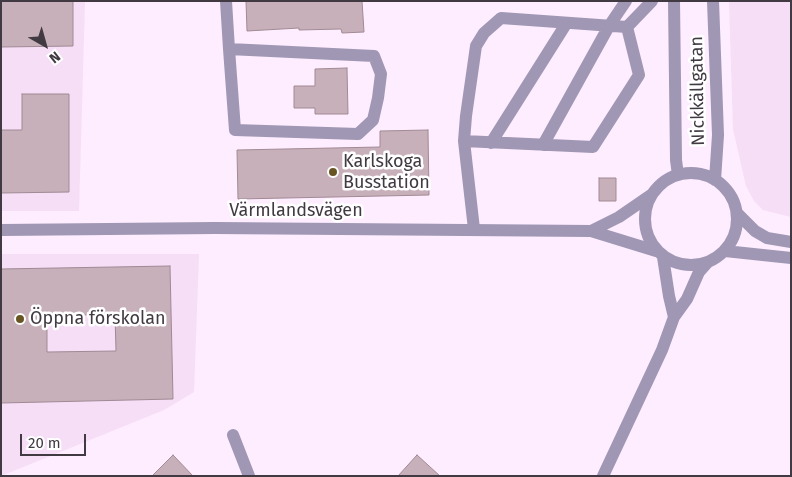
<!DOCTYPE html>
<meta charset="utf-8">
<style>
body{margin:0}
#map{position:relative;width:792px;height:477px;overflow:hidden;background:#feecff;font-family:"Fira Sans",sans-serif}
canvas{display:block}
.frame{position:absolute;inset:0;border:2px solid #413a42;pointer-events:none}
.north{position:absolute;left:20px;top:20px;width:50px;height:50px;-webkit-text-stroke:4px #fff;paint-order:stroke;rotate:142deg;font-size:14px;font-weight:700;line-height:20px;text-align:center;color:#413a42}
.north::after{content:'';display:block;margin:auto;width:18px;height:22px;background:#413a42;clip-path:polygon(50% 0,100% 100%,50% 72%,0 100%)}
.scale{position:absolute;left:20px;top:434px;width:66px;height:22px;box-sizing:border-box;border:2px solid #413a42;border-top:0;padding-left:6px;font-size:15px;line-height:18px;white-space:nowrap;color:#413a42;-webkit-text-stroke:4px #fff;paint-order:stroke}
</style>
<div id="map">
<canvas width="792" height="477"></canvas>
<div class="frame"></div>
<div class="north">N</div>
<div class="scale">20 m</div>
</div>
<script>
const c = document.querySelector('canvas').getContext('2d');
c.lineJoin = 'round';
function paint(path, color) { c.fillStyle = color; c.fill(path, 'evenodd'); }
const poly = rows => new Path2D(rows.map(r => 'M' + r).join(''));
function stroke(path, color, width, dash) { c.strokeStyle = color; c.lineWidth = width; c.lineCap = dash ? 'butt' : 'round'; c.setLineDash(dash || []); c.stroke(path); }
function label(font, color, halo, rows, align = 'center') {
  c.font = font + ' "Fira Sans",sans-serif'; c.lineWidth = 5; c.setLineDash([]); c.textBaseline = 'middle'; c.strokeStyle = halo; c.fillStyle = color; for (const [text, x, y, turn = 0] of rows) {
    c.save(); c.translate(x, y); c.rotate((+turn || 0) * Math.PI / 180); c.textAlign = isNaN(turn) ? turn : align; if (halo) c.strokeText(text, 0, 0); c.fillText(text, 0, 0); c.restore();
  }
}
const built = poly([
 [1,1,85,1,79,211,1,211],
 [729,1,791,1,791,217,763,210,754,201,746,186,733,129],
 [1,254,199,254,194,392,164,410,1,476]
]);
const building = poly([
 [1,1,73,1,73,46,1,47,1,1],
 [246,1,362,1,364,32,342,33,341,29,299,30,299,28,247,31,246,1],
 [347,68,348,114,315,114,315,108,294,108,294,86,315,86,315,69,347,68],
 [22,94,69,94,69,192,1,193,1,130,22,130,22,94],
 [428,130,429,195,238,199,237,150,380,147,380,131,428,130],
 [599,178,616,178,616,201,599,201,599,178],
 [170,266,173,399,1,403,1,269,170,266],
 [115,314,116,351,47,352,47,316,115,314],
 [173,455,193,476,152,476,173,455],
 [417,455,440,476,398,476,417,455]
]);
const minor = poly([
 [226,1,229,49],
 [674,1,676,160,678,175],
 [713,1,718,135,715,180],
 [627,27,652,1],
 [229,49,374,56,381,74,378,98,373,120,358,134,235,130,229,49],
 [464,141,593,147,639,75,627,27],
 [491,143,566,24],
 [543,145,609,26,626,1],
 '645 219a46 46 0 1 1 92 0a46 46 0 1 1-92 0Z',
 [737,213,755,231,767,238,791,242],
 [474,229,464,141,466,116,476,46,484,33,501,18,627,27],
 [1,230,215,228,591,231,656,251],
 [591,231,619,217,651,195],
 [725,251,791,258],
 [663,257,669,296,674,317],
 [233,435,249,476],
 [603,476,662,350,674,317,687,299,699,272,707,263]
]);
const markers = [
 [333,172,5,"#675523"],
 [20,319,5,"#675523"]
];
const streetNames = [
 ["Nickkällgatan",698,91,-91],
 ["Värmlandsvägen",296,211]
];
const poiNames = [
 ["Karlskoga",343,162],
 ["Busstation",343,183],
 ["Öppna förskolan",30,319]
];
paint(built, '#f5def6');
paint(building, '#c8b0ba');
stroke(building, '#a18a94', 1);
stroke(minor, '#9f97b3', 12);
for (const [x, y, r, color] of markers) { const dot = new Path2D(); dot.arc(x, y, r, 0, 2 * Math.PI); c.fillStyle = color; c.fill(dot); stroke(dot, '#fff', 2); }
label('18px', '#413a42', '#fff', streetNames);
label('18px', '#413a42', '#fff', poiNames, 'left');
</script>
